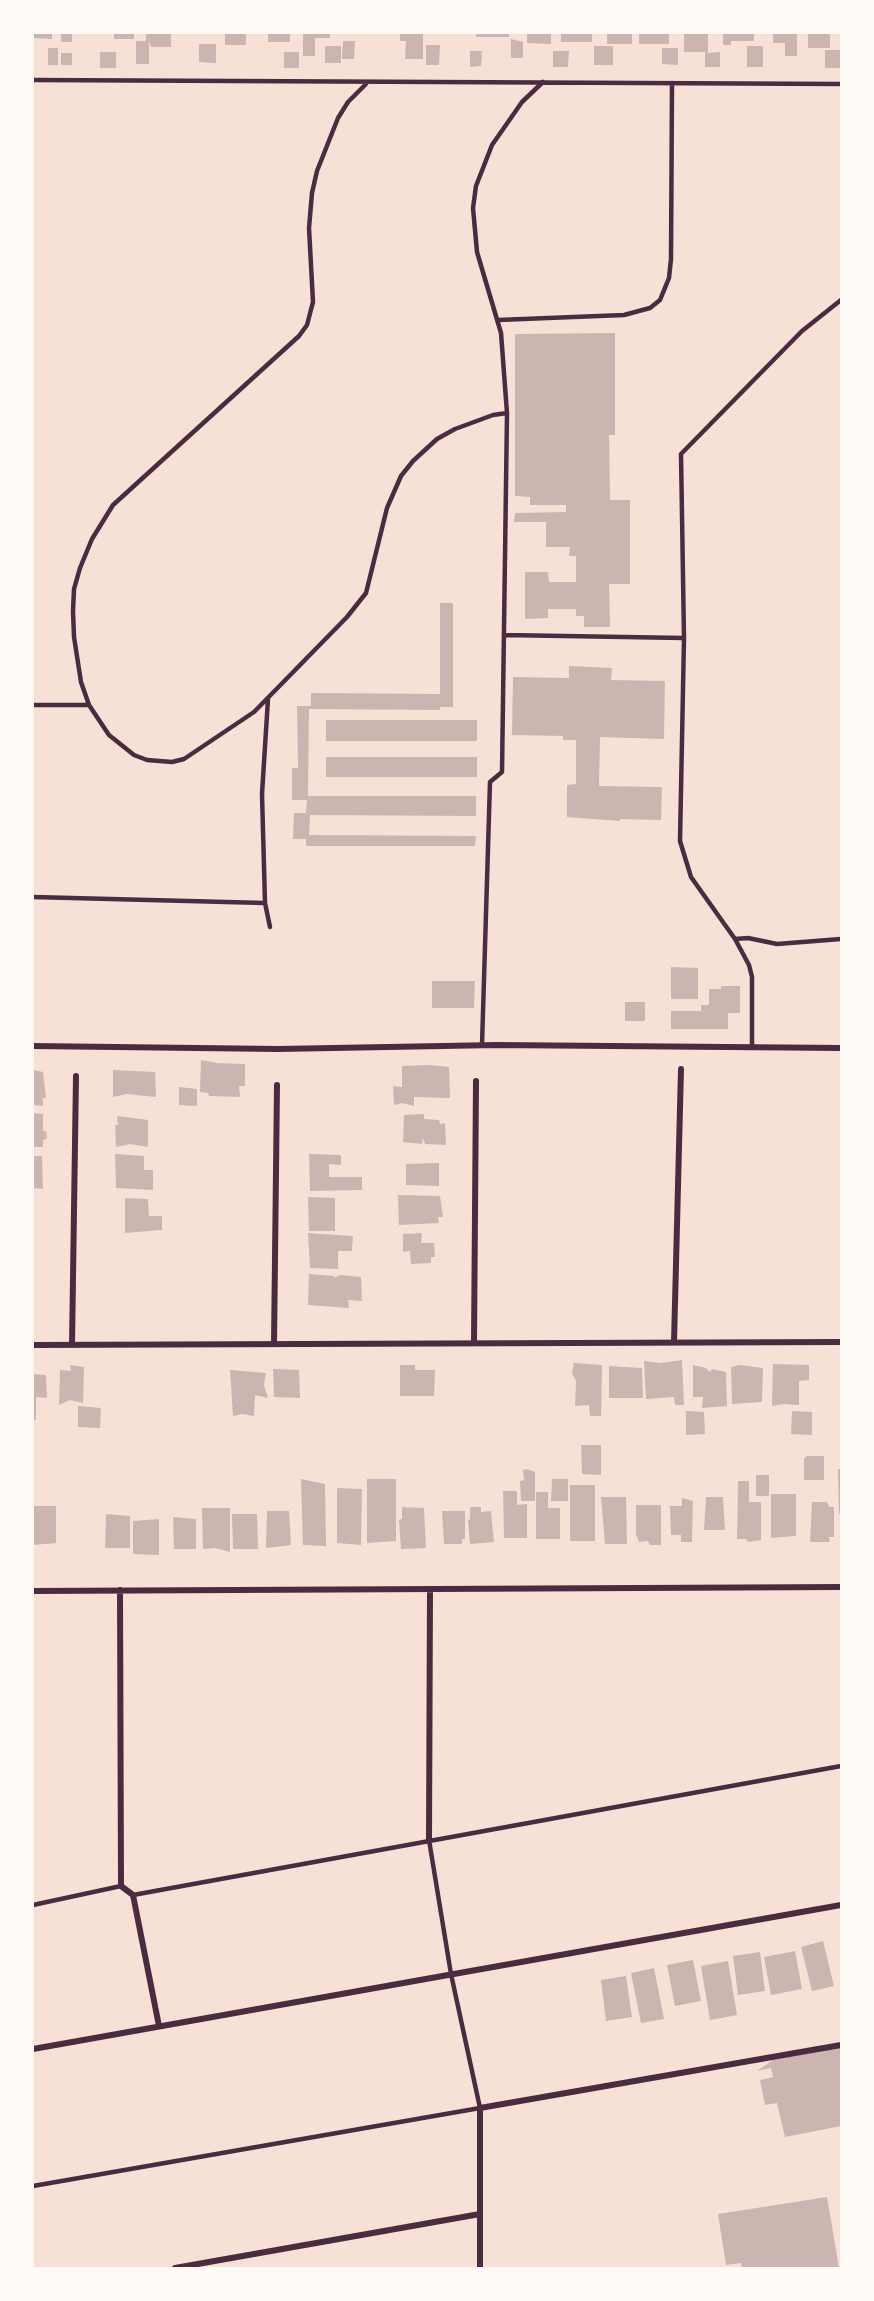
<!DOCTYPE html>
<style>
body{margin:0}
#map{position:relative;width:874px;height:2301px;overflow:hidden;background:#f7e1d7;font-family:"Archivo Narrow",sans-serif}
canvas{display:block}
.frame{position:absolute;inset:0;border:34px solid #fffaf5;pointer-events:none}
</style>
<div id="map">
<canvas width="874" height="2301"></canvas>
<div class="frame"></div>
</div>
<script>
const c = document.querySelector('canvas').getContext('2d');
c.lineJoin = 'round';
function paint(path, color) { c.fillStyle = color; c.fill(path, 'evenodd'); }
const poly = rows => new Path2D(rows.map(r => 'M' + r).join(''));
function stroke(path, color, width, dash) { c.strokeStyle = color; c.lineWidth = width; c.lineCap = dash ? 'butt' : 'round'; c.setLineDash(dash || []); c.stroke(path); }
const building = poly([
 [33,33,52,33,52,39,33,38],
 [61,33,72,33,72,42,61,42],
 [114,33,134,33,134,39,114,39],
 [146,33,171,33,171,47,151,47,149,41,149,64,136,64,136,41,146,41],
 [225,33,246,33,246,45,225,45],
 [268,33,290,33,290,42,268,42],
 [303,33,330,33,330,38,315,38,315,56,303,56],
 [400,33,423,33,423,59,405,59,406,41,400,41],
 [476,33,509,33,509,37,476,37],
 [527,33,551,33,551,44,527,43],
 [561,33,592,33,592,42,561,42],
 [607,33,632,33,632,44,607,44],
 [639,33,669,33,669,44,639,44],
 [684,33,708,33,708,53,720,52,720,67,705,67,705,52,684,52],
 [723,33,754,33,754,41,731,41,731,45,723,45],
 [773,33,797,33,797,56,785,56,785,43,773,43],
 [808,33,830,33,830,48,808,48],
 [511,39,523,42,523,58,511,58],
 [343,41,355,41,354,59,342,59],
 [199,44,216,44,216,63,199,62],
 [426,45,440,45,439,65,426,65],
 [325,46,341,46,341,63,325,63],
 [594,46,613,46,613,65,594,65],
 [747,46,763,46,763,67,747,67],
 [48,48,58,48,58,65,48,65],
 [662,48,678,48,678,65,662,64],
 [825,50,841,50,841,68,825,68],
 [470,51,482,51,481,66,470,67],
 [553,51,569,51,568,67,553,67],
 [100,52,116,52,116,68,100,68],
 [284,52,299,52,299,68,284,68],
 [61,53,72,53,72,65,61,65],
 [615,333,615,435,609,435,610,500,630,500,630,584,609,584,610,627,584,627,584,616,576,616,576,609,548,609,548,618,525,619,525,572,548,572,549,582,576,582,576,556,569,556,570,547,546,547,546,522,514,522,515,513,566,512,566,505,530,505,530,497,515,496,515,334],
 [440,603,453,603,453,707,440,707,440,710,309,709,308,796,476,796,476,816,310,815,309,835,476,836,475,846,306,846,306,839,293,839,294,813,306,813,307,800,292,800,292,768,298,768,297,706,311,706,311,693,440,694],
 [569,666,612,668,611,680,665,681,664,739,600,737,599,786,662,787,661,820,620,819,620,821,567,817,567,785,576,784,576,740,563,740,563,736,512,735,513,677,569,678],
 [326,720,477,720,477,741,326,741],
 [326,757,477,757,477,777,326,777],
 [671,967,698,968,698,999,671,999],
 [432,981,475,981,474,1008,432,1008],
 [721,986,740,986,740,1013,728,1013,728,1029,671,1029,671,1011,701,1011,701,1005,709,1005,709,989,721,989],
 [625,1002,645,1002,645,1021,625,1021],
 [201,1060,217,1063,245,1064,245,1086,239,1086,240,1097,209,1096,208,1093,200,1092],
 [429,1065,449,1067,450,1098,414,1097,414,1106,402,1103,394,1105,393,1086,402,1087,402,1066],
 [33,1070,43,1072,46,1098,43,1098,43,1106,33,1105],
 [113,1070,155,1072,156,1097,127,1094,113,1097],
 [179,1087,197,1089,197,1106,179,1105],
 [33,1113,43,1114,43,1131,46,1131,47,1139,43,1140,43,1147,33,1147],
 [424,1114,424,1119,439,1120,440,1124,445,1123,446,1145,425,1144,423,1138,422,1144,403,1142,404,1115],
 [117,1116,148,1120,148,1147,130,1144,116,1147,115,1125,118,1125],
 [115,1154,144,1156,144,1170,153,1170,153,1190,116,1188],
 [309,1154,341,1155,341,1165,329,1164,329,1177,362,1177,362,1190,310,1191],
 [33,1156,42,1156,43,1189,33,1188],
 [439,1163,439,1186,406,1185,406,1164],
 [398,1195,440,1196,443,1217,438,1217,439,1223,399,1225],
 [308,1197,335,1198,335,1231,309,1231],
 [125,1198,148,1199,149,1216,162,1216,162,1230,125,1233],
 [308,1233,353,1236,352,1251,338,1251,338,1269,310,1268],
 [422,1233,421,1243,434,1243,435,1257,431,1257,431,1263,411,1264,410,1251,403,1252,403,1234],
 [309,1274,334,1276,334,1278,340,1275,361,1277,362,1301,348,1300,349,1308,308,1305],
 [682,1360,684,1405,675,1405,674,1397,646,1399,644,1361,661,1363],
 [574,1363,602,1365,601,1416,590,1416,589,1405,575,1406,576,1381,572,1373],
 [773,1364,809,1365,809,1380,799,1381,799,1405,784,1404,772,1406],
 [70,1365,84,1367,83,1403,70,1400,59,1405,60,1370,71,1371],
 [400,1365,415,1365,415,1370,435,1370,434,1396,400,1396],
 [693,1365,706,1368,710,1372,712,1369,726,1372,727,1406,702,1408,703,1397,693,1397],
 [739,1365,763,1368,762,1402,732,1404,731,1367],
 [609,1366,642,1368,643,1398,609,1398],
 [273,1369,299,1370,300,1398,274,1397],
 [230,1370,266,1373,264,1385,268,1398,255,1395,254,1416,242,1414,233,1416],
 [33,1374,46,1375,47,1398,36,1397,36,1420,33,1420],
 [78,1406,101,1408,100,1428,78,1427],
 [686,1411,704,1412,705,1434,686,1435],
 [792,1411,812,1412,812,1435,791,1434],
 [581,1445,601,1445,601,1475,582,1474],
 [807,1456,824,1456,824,1480,804,1480,804,1459],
 [527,1469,535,1472,535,1501,521,1501,520,1481,524,1480,523,1470],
 [838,1469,841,1469,841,1514,839,1514],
 [756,1475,769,1475,769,1496,756,1496],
 [301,1479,325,1484,326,1546,303,1545],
 [367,1479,396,1479,396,1541,367,1543],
 [552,1479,568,1479,568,1501,551,1501],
 [738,1481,749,1481,749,1502,761,1502,761,1540,748,1542,746,1539,737,1539],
 [570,1485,595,1485,595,1541,570,1541],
 [337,1488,362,1489,361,1545,337,1543],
 [503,1491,517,1491,517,1505,527,1504,527,1538,504,1538],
 [536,1492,548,1492,548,1508,560,1508,560,1539,536,1539],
 [771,1494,796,1494,796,1536,771,1538],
 [601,1497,626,1497,627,1544,605,1544],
 [706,1497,723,1497,725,1530,704,1530],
 [682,1498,693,1501,692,1542,681,1542,681,1535,671,1535,670,1506,682,1506],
 [812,1502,827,1502,829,1507,834,1507,834,1537,829,1537,830,1542,810,1542],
 [636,1505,661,1505,661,1545,650,1545,648,1541,639,1542,636,1534],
 [33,1506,56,1506,56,1543,33,1545],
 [402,1507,424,1508,426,1548,401,1549,399,1520,402,1519],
 [470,1507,481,1507,481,1512,491,1511,494,1542,470,1544,468,1520,470,1519],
 [202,1508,230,1508,230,1552,215,1548,203,1549],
 [267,1511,289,1511,291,1545,266,1548],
 [442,1511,465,1511,465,1539,462,1539,462,1544,444,1544],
 [106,1514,130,1516,130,1548,105,1548],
 [232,1514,257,1514,258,1549,233,1549],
 [173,1517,196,1519,196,1549,174,1549],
 [159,1519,159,1555,133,1554,133,1521],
 [823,1941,834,1986,812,1991,801,1947],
 [795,1951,802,1989,771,1995,764,1957],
 [760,1952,765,1991,738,1995,733,1956],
 [693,1960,701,2001,675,2006,667,1965],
 [728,1961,737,2015,710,2020,701,1966],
 [654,1968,664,2019,641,2023,631,1973],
 [626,1976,632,2017,606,2021,601,1980],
 [841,2047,841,2126,785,2137,777,2103,765,2105,760,2080,773,2077,771,2068,757,2071,773,2060],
 [827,2197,839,2268,742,2268,741,2263,726,2265,718,2214]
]);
const service = poly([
 [33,80,841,84],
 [366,84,348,102,338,118,317,171,312,193,309,228,313,302,307,325,299,336,113,505,92,539,80,568,74,589,73,611,74,637,81,682,89,705,109,735,134,755,147,760,172,762,184,759,254,712,347,617,366,593,387,508,401,476,413,461,437,439,455,429,493,415,507,413,501,333,477,252,473,208,476,186,492,145,522,102,543,82],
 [498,320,624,315,650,308,660,300,669,278,671,259,672,84],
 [504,635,684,638],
 [268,699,262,794,265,903,270,927],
 [33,705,89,705],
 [33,897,265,903],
 [735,939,748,938,777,944,841,939],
 [482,1045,490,782,502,772,507,413],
 [752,1047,752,977,749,965,735,939,691,877,680,841,684,638,681,454,802,331,841,300],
 [133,1895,841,1766],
 [33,1905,121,1886],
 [33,2186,480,2108,451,1974,429,1840]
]);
const minor = poly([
 [33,1046,278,1049,497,1045,841,1048],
 [674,1342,681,1069],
 [474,1343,476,1081],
 [274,1344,277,1085],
 [33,1345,841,1342],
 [72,1345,76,1076],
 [120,1590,121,1886,133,1895,159,2026],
 [33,1591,841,1587],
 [429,1840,430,1589],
 [33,2049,841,1905],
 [175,2268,480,2214],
 [480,2268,480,2108,841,2045]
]);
paint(building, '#ccb4b1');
stroke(service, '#4a2c40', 4.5);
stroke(minor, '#4a2c40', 6);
</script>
